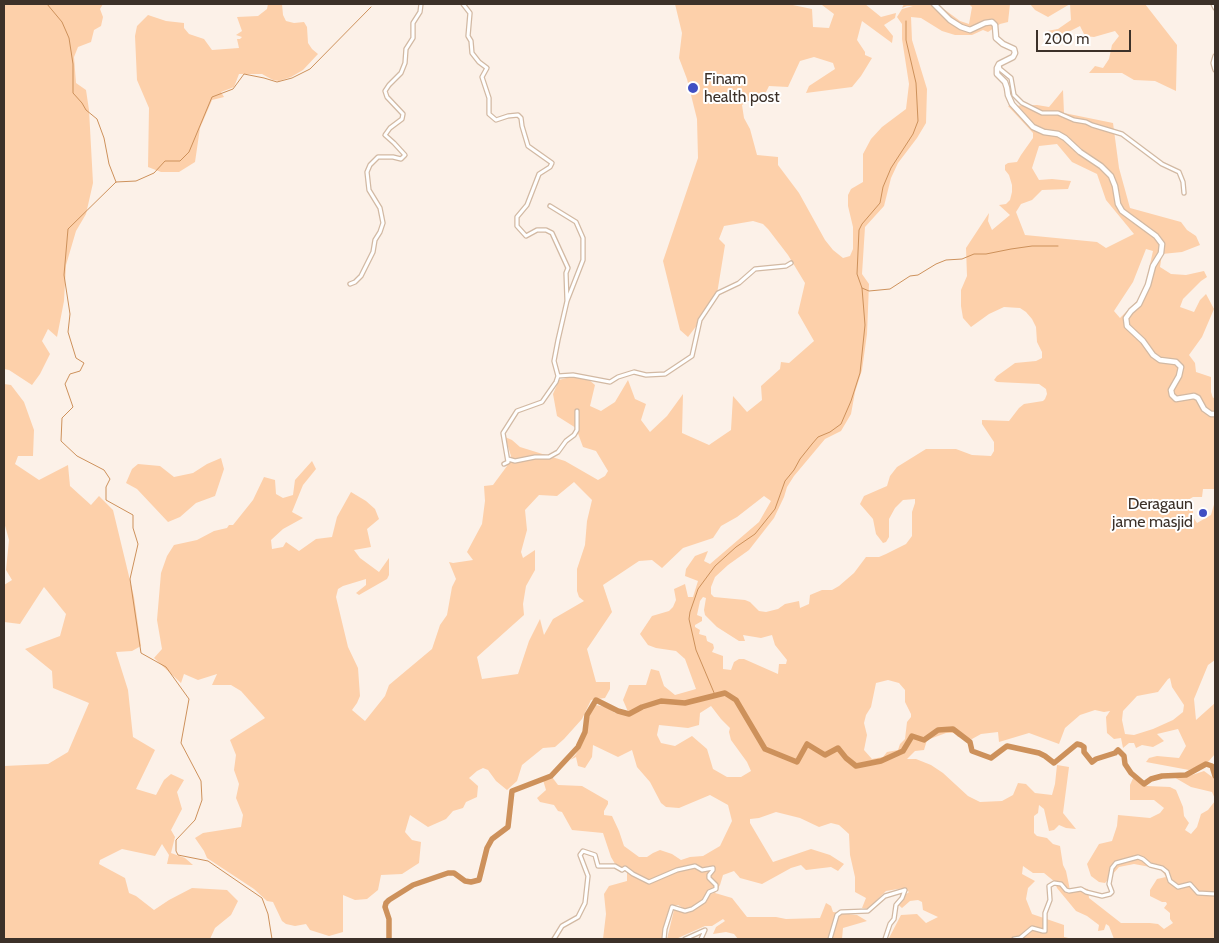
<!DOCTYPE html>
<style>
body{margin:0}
#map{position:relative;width:1219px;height:943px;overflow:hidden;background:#fcf1e8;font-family:Cabin,sans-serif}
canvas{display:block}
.frame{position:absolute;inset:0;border:5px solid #3c3129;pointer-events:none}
.scale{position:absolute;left:1036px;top:30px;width:95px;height:22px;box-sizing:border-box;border:2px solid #3c3129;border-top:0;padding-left:6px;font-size:15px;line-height:18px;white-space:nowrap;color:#3c3129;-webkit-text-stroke:4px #fff;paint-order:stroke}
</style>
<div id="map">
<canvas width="1219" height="943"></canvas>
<div class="frame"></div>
<div class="scale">200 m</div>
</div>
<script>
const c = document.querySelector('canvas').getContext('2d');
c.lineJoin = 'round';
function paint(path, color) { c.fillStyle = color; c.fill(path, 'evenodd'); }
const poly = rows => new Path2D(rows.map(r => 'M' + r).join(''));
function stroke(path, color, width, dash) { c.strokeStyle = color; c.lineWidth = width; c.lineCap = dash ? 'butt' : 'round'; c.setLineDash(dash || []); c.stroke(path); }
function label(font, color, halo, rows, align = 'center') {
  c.font = font + ' Cabin,sans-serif'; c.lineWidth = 4; c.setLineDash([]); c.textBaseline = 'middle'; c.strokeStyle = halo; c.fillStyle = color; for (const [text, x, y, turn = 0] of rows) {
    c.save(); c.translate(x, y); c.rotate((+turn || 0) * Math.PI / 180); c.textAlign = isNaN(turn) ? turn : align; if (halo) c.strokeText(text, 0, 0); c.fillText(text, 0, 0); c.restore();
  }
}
const green = poly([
 [4,4,103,4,100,9,103,17,101,26,94,30,91,42,78,47,74,57,76,83,86,90,89,110,93,183,86,214,76,231,66,265,64,301,57,337,48,329,42,341,50,354,40,374,32,385,9,370,4,369],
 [268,4,282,4,283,15,286,21,294,23,304,22,307,27,308,43,312,49,318,54,303,70,291,77,279,81,273,80,262,74,239,74,234,87,221,92,224,97,212,100,200,128,195,162,179,172,161,172,148,167,149,108,137,80,135,36,137,26,148,15,166,21,184,23,184,28,189,34,204,39,212,50,239,48,237,39,240,39,242,37,236,35,242,31,237,17,258,16,267,9],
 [675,4,788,4,812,9,813,27,829,28,834,14,822,5,822,4,865,4,881,17,896,13,895,18,884,25,893,36,892,43,862,21,857,40,865,52,865,55,872,58,861,76,852,87,806,93,809,86,835,69,833,63,814,57,800,61,788,87,769,86,764,96,758,101,748,101,742,105,744,118,750,129,757,155,778,157,778,165,799,193,825,240,833,250,843,258,850,256,853,249,853,227,848,206,848,195,851,189,863,182,863,154,871,139,882,127,906,109,909,84,902,39,902,24,897,17,902,9,913,6,907,6,902,8,904,4,937,4,960,21,969,24,972,7,969,4,1010,4,1008,22,1000,24,988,32,983,30,972,35,955,35,942,31,921,18,911,17,912,40,927,89,926,123,917,138,898,163,891,178,884,206,865,227,862,274,869,284,867,334,862,370,855,392,851,414,841,431,825,439,794,476,787,487,784,497,774,518,749,550,728,565,715,577,711,587,711,594,714,597,745,600,750,602,759,611,766,612,778,609,785,604,799,601,800,608,809,604,810,595,822,590,832,590,839,586,854,573,866,557,879,557,886,554,906,544,912,536,912,512,915,503,915,499,903,500,895,508,889,519,889,537,886,542,883,543,876,534,873,519,860,504,864,496,887,486,890,476,897,467,926,449,956,449,972,455,991,456,994,451,994,442,982,424,982,420,1009,421,1019,408,1024,404,1043,401,1045,399,1047,394,1046,389,1039,384,997,382,994,380,997,376,1015,363,1036,361,1042,358,1042,352,1037,342,1036,327,1032,319,1026,312,1020,308,1004,307,989,314,971,327,963,318,961,306,961,290,967,276,966,248,989,213,988,221,992,230,1010,215,999,205,1006,204,1010,200,1012,192,1012,185,1009,175,1005,170,1005,165,1008,163,1017,162,1021,155,1033,138,1033,133,1008,106,1037,105,1049,107,1063,90,1064,113,1113,123,1119,168,1130,208,1181,222,1187,230,1196,236,1200,245,1182,252,1162,254,1160,267,1171,274,1186,275,1204,271,1207,277,1201,281,1183,299,1180,307,1194,312,1200,300,1206,294,1214,309,1202,337,1189,355,1195,363,1196,372,1211,377,1211,392,1213,398,1215,397,1215,489,1203,489,1202,497,1193,497,1188,500,1185,505,1186,508,1193,509,1193,517,1197,523,1211,515,1215,501,1215,660,1208,665,1194,699,1196,720,1215,703,1215,754,1208,762,1189,770,1146,762,1149,758,1157,756,1179,758,1186,746,1178,729,1157,734,1164,741,1153,747,1142,745,1136,748,1134,743,1129,743,1123,748,1121,738,1114,739,1107,733,1106,717,1110,711,1104,712,1095,710,1080,715,1065,728,1059,744,1029,733,999,742,998,732,981,734,972,739,958,737,954,733,946,733,927,740,924,750,915,751,907,759,916,759,931,765,943,773,968,796,980,802,1002,801,1013,795,1018,783,1026,784,1035,793,1052,795,1055,784,1057,765,1069,767,1063,813,1076,829,1066,828,1059,825,1054,830,1049,831,1044,809,1039,805,1038,813,1034,816,1034,833,1037,836,1047,838,1053,844,1060,846,1063,865,1066,871,1070,890,1078,887,1088,889,1089,898,1121,923,1150,923,1158,924,1164,929,1173,923,1170,919,1170,913,1164,908,1167,904,1166,902,1162,902,1150,896,1150,890,1157,879,1166,877,1161,869,1134,864,1119,867,1105,883,1099,882,1091,876,1087,864,1099,844,1112,841,1117,826,1118,815,1150,818,1160,813,1164,808,1154,800,1130,800,1130,785,1134,776,1147,786,1170,787,1176,790,1183,807,1184,816,1189,823,1185,830,1191,834,1197,827,1201,814,1208,810,1215,801,1215,939,1114,939,1109,926,1106,924,1104,930,1098,931,1099,925,1087,916,1076,911,1057,888,1055,882,1044,873,1033,873,1023,866,1022,874,1035,881,1028,888,1026,899,1032,914,1064,925,1064,937,1073,939,890,939,889,938,901,915,917,914,926,923,938,917,923,910,922,902,918,900,910,901,902,908,895,902,909,892,904,888,886,891,868,909,862,908,866,898,855,892,855,877,850,855,849,834,839,825,831,823,819,827,800,818,776,812,759,818,750,819,750,823,773,862,811,849,830,855,844,864,838,871,831,867,806,870,801,865,791,868,762,884,740,878,734,871,723,875,720,885,715,893,732,898,747,917,776,917,786,919,820,918,826,903,831,906,833,912,857,915,867,921,843,928,842,939,738,939,734,934,726,932,713,934,716,927,725,921,723,919,712,926,705,926,676,939,667,939,674,910,688,913,694,910,706,902,710,894,714,893,710,890,703,900,691,907,685,909,678,905,671,906,665,923,663,939,603,939,606,914,604,894,609,886,627,881,627,872,618,869,611,857,603,833,572,830,562,812,558,811,554,805,540,802,537,798,546,790,543,780,550,779,552,777,558,785,582,786,608,801,608,804,604,811,604,815,612,816,619,831,624,846,639,857,647,857,653,853,660,850,672,854,681,860,690,857,703,856,720,846,732,821,728,805,710,795,679,808,666,807,661,803,650,782,637,767,632,750,618,757,593,745,592,757,585,768,578,766,576,757,570,760,576,754,586,732,587,716,596,705,606,707,615,713,629,714,623,700,629,685,646,685,651,669,659,671,664,686,675,695,696,689,685,659,676,651,656,648,648,645,640,634,652,616,669,611,673,607,676,600,674,589,685,584,688,597,693,597,698,581,685,576,686,569,695,556,708,551,704,561,710,564,759,522,771,501,764,496,737,517,721,526,713,538,683,548,662,568,652,560,639,561,603,585,612,612,587,649,596,682,610,682,610,689,605,698,591,700,582,719,564,739,555,747,543,748,522,765,517,781,507,790,496,781,488,770,483,768,477,771,469,778,478,786,477,797,466,802,463,808,453,811,446,819,428,827,410,815,405,832,412,840,421,842,419,863,402,874,381,875,378,890,367,899,355,900,343,895,343,932,329,936,310,930,306,924,295,926,286,924,282,921,273,902,267,901,254,889,207,858,204,851,195,838,203,833,241,827,243,815,236,798,239,784,234,770,236,755,230,740,265,718,241,691,231,685,212,685,217,674,198,680,184,674,181,683,154,658,162,649,157,620,161,573,167,556,174,545,197,540,214,531,227,528,229,525,233,525,253,500,264,477,275,480,276,494,283,498,293,495,295,480,312,461,316,469,303,485,292,512,303,518,283,529,271,540,272,549,283,547,286,542,299,551,316,539,332,537,337,517,351,492,366,501,375,509,379,519,367,529,371,547,354,550,360,558,379,572,389,558,389,575,387,579,359,595,356,593,366,585,366,579,343,586,338,589,336,597,348,647,358,668,360,696,357,703,352,710,365,721,385,696,389,685,432,649,440,625,447,615,452,587,456,579,449,562,453,563,473,560,467,552,482,524,485,501,484,486,493,485,507,466,511,456,505,437,512,440,520,447,565,461,598,480,605,476,608,471,596,451,583,447,576,428,557,416,553,394,559,380,574,376,588,379,595,385,590,406,601,411,615,402,628,380,635,399,646,404,641,420,650,432,667,416,683,394,682,433,709,445,731,430,733,396,747,412,762,400,761,386,780,369,781,362,789,363,814,341,798,313,805,283,788,255,768,229,763,224,753,221,724,226,719,239,725,245,716,300,688,337,680,330,663,261,698,158,697,119,687,79,679,58,682,33],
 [1057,144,1072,162,1097,174,1106,200,1134,234,1106,248,1097,242,1025,235,1016,212,1021,204,1032,200,1042,190,1068,189,1071,181,1052,179,1039,180,1032,168,1039,146],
 [1146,249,1153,251,1145,287,1138,300,1120,318,1114,311,1133,282],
 [574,482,592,500,587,521,585,545,577,569,577,591,579,597,584,601,553,619,544,635,540,619,529,641,518,674,482,679,477,657,524,615,523,604,526,586,535,570,535,550,523,558,521,552,527,530,525,510,539,495,557,496],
 [703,597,706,598,704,610,705,615,717,627,739,641,745,641,743,635,761,638,772,635,775,645,787,660,786,664,779,664,778,674,744,659,739,659,734,662,731,670,723,669,723,656,712,652,714,648,713,644,707,641,706,636,699,634,700,630,695,627,695,625,702,621,702,617,697,615,700,601],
 [1170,678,1172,687,1184,705,1183,712,1173,720,1153,729,1134,735,1125,734,1122,720,1123,711,1137,696,1158,692,1168,679],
 [888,680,899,683,905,690,905,702,911,714,911,717,907,722,905,739,900,744,898,750,887,752,883,757,872,759,864,750,867,735,864,723,866,715,871,707,876,683],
 [711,706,721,719,730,728,729,732,731,740,747,762,751,771,741,777,727,777,713,769,707,749,692,736,675,746,661,743,657,735,659,725,688,728,699,725,700,713],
 [1030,4,1145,4,1177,45,1176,91,1155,81,1134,80,1122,73,1089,73,1095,66,1103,68,1109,59,1112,45,1119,36,1115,31,1094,37,1085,36,1080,26,1055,39,1048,35,1047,31,1058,29,1071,20,1070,4,1048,17,1035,10],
 [4,384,11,385,24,402,34,430,33,456,18,456,15,464,39,480,68,465,70,486,91,505,99,496,113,510,134,597,141,646,132,651,116,652,128,690,133,737,155,750,136,789,156,795,164,780,171,774,184,780,177,792,182,809,171,830,175,837,171,853,185,858,193,865,167,864,169,855,162,844,155,856,122,849,100,860,99,864,125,878,129,893,136,896,154,910,169,900,192,888,227,890,238,901,231,915,215,928,210,939,4,939,4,766,48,764,68,752,89,703,53,688,52,671,25,649,60,636,66,614,44,587,20,624,4,622,4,585,12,580,6,570,9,540,4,522],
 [221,458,224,469,215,496,196,503,180,517,168,522,137,489,126,483,132,469,138,464,160,466,174,477,193,473,207,464],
 [1204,771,1215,779,1215,799,1212,792,1191,787,1172,776,1189,776]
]);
const stream = poly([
 [47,4,62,22,69,38,73,64,73,93,82,103,86,110,97,119,104,138,109,164,116,182],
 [862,288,869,291,890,289,910,276,918,275,936,264,946,260,962,259,974,254,986,254,1011,249,1032,246,1058,246],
 [715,695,696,650,689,619,690,612,698,589,715,566,736,547,755,534,775,509,785,481,794,470,800,459,812,444,818,437,830,432,841,424,851,401,860,373,865,325,862,288,857,274,859,230,862,224,880,203,883,187,891,168,913,134,918,121,916,83,906,40,906,21],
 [272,939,268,914,262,898,208,861,178,855,176,851,176,840,195,820,202,800,201,781,181,743,189,699,166,667,141,653,130,579,138,544,133,528,133,515,106,500,106,487,110,479,104,470,77,456,61,441,62,418,73,407,65,384,70,374,80,371,84,363,76,358,68,332,70,314,64,275,68,229,116,182,136,181,154,173,165,161,180,161,189,152,212,97,233,89,244,74,264,78,277,82,292,78,310,69,371,7]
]);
const river = poly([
 [389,939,389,919,385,907,386,903,389,900,413,885,448,873,454,873,465,881,471,882,479,880,487,848,492,839,508,827,512,791,551,776,578,747,585,732,587,715,596,700,618,711,629,714,642,707,661,701,685,703,725,693,736,700,765,749,797,762,807,744,825,755,838,748,846,758,856,766,881,761,903,751,912,736,924,740,938,730,953,729,970,742,972,751,991,758,1007,746,1039,753,1045,756,1054,763,1077,744,1081,745,1084,747,1084,752,1092,762,1096,759,1115,753,1118,750,1124,756,1125,764,1131,773,1144,784,1151,779,1162,776,1186,775,1206,764,1212,766,1215,776]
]);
const street = poly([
 [463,4,470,13,468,36,471,41,472,53,479,62,487,68,482,77,489,98,489,114,496,120,508,116,518,115,521,118,522,126,528,146,552,163,550,167,539,174,527,205,517,217,517,226,526,236,537,230,546,230,552,233,568,268,566,273,567,301],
 [1213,4,1215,8],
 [1215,56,1213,63,1215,70],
 [999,65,1000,69,1011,78,1014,95,1022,103,1042,113,1058,113,1074,120,1086,122,1092,125,1122,134,1162,164,1179,172,1183,182,1184,193],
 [350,284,355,282,361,276,373,252,375,240,380,232,383,223,380,208,369,190,367,172,370,165,378,157,393,157,401,159,405,155,394,143,385,135,390,128,402,119,403,114,387,97,385,91,389,85,401,73,405,63,406,49,413,38,413,23,420,12,421,4],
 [558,376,573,375,610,382,618,377,634,372,646,375,665,374,692,356,700,320,718,293,739,283,755,269,786,266,791,263],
 [508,459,515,461,535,457,549,457,558,452,566,441,574,435,577,430,577,411],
 [504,464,508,462,503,433,517,411,542,402,556,382,558,376,554,361,558,340,567,301,583,260,583,238,576,222,550,206],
 [554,939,562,926,578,917,585,903,588,876,580,855,583,851,595,855,598,866,615,866,622,870,625,868,633,874,649,882,677,870,695,866,702,870,713,868,713,870,709,875,709,878,716,885,716,889,709,892,704,901,692,909,685,911,672,907,665,929,664,939],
 [685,939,705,930,701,939],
 [830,939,837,915,841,912,868,911,885,896,905,890,902,898,896,905,894,919,890,924,885,939],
 [1014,939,1020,938,1032,928,1043,931,1045,931,1045,913,1050,900,1049,886,1054,883,1061,884,1066,890,1069,891,1081,889,1086,892,1102,896,1110,894,1112,892,1109,884,1112,868,1116,863,1138,857,1143,859,1150,865,1162,868,1167,872,1170,881,1178,887,1190,884,1198,893,1215,894]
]);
const secondary = poly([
 [934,4,950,20,961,27,970,30,985,23,992,22,995,25,996,38,1003,44,1014,49,1015,53,1013,57,999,64,997,68,997,74,1005,82,1007,88,1008,95,1012,104,1033,127,1044,132,1058,134,1065,138,1080,152,1101,166,1111,176,1115,186,1118,204,1122,211,1156,236,1162,244,1161,253,1153,266,1148,285,1139,304,1131,311,1126,318,1127,326,1143,341,1153,355,1160,360,1176,362,1181,367,1179,376,1171,390,1172,395,1176,399,1194,396,1198,398,1204,409,1211,414,1215,414]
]);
const markers = [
 [693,88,6,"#404fc3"],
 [1203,513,5,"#404fc3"]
];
const poiNames = [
 ["Finam",704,79],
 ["health post",704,97],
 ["Deragaun",1193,504,"right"],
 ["jame masjid",1193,522,"right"]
];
paint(green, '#fdd0aa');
stroke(stream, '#cd915b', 1);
stroke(river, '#cd915b', 5.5);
stroke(street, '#d2b9a3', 5.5);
stroke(secondary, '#d2b9a3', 7);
stroke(street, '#fff', 3);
stroke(secondary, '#fff', 4.5);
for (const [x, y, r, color] of markers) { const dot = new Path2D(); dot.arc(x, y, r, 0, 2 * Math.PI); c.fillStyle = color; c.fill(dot); stroke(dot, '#fff', 2); }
label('16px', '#3c3129', '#fff', poiNames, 'left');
</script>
